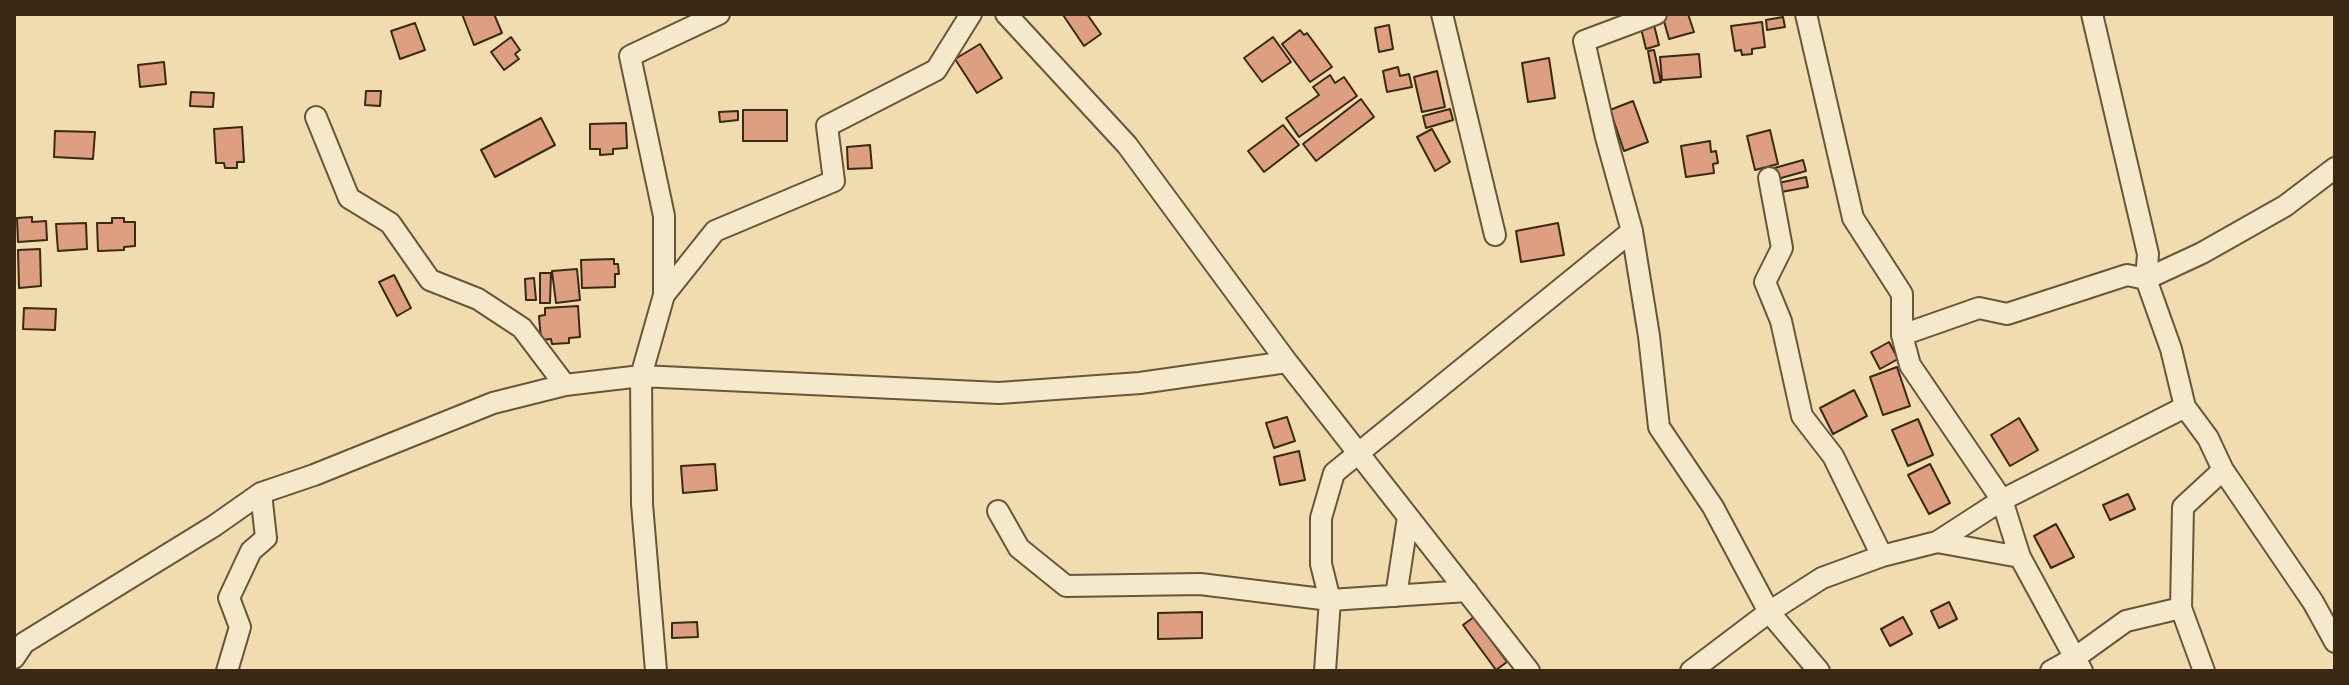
<!DOCTYPE html>
<style>
body{margin:0}
#map{position:relative;width:2349px;height:685px;overflow:hidden;background:#f0dcaf;font-family:Vollkorn,serif}
canvas{display:block}
.frame{position:absolute;inset:0;border:16px solid #392915;pointer-events:none}
</style>
<div id="map">
<canvas width="2349" height="685"></canvas>
<div class="frame"></div>
</div>
<script>
const ctx = document.querySelector('canvas').getContext('2d');
ctx.lineJoin = 'round';
function fillPath(path, color) { ctx.fillStyle = color; ctx.fill(path, 'evenodd'); }
function strokePath(path, color, width, dash) { ctx.strokeStyle = color; ctx.lineWidth = width; ctx.lineCap = dash ? 'butt' : 'round'; ctx.setLineDash(dash || []); ctx.stroke(path); }
const building = new Path2D(`
 M462,14H494L502,33L474,45Z
 M1064,14H1087L1101,34L1084,46L1063,15Z
 M1662,14H1688L1694,32L1669,39Z
 M1783,17L1785,27L1767,30L1766,20Z
 M1653,21L1659,45L1646,49L1640,24Z
 M1762,22L1765,47L1752,49V54L1742,55L1741,50L1735,51L1731,26Z
 M415,23L425,50L400,59L391,31Z
 M1389,25L1393,49L1379,52L1375,28Z
 M1300,30L1304,35L1307,33L1332,67L1310,82L1282,44Z
 M511,37L520,50L515,54L519,59L504,70L491,52Z
 M1273,37L1291,62L1262,82L1244,58Z
 M980,44L1002,78L977,93L955,59Z
 M1654,50L1661,82L1654,83L1648,51Z
 M1699,54L1701,77L1662,80L1660,57Z
 M1549,58L1555,98L1528,102L1522,63Z
 M164,62L166,84L140,87L138,65Z
 M1398,67L1400,76L1409,74L1412,87L1387,92L1383,71Z
 M1437,71L1445,107L1422,112L1414,77Z
 M1330,75L1335,83L1344,77L1357,96L1299,137L1286,118L1319,95L1313,87Z
 M366,91H381L380,106L365,105Z
 M191,92L214,93L213,107L190,106Z
 M1361,99L1374,117L1316,161L1303,144Z
 M1633,101L1648,142L1624,151L1610,110Z
 M1450,109L1453,120L1426,128L1423,116Z
 M743,110H787V141H743Z
 M738,111V120L720,122L719,112Z
 M541,118L555,145L495,177L481,150Z
 M626,123L627,148L613,149V154L600,155V149H590V124Z
 M1283,125L1299,145L1264,172L1248,151Z
 M242,127L244,162H237V168H225L224,163H216L214,129Z
 M1432,129L1450,162L1435,171L1417,137Z
 M1770,130L1778,164L1755,170L1747,136Z
 M55,131L95,132L93,159L54,157Z
 M1710,141L1711,152L1716,151L1718,163L1713,164L1714,173L1686,177L1681,146Z
 M870,145L872,168L848,169L847,147Z
 M1803,160L1806,171L1774,180L1771,169Z
 M1806,177L1808,187L1776,193L1774,184Z
 M32,217V222L46,221L47,240L18,242L17,218Z
 M112,218H124V222H135V246L124,247V250L98,251L97,223H112Z
 M86,223L87,249L58,251L56,224Z
 M1558,223L1564,255L1521,262L1516,231Z
 M40,249L41,286L19,288L18,250Z
 M614,259V264H618L619,274H615V287L582,288L581,260Z
 M577,269L580,300L556,303L552,271Z
 M540,273H551L550,303H540Z
 M394,275L411,308L397,316L379,282Z
 M534,278L536,300H526L525,279Z
 M578,306L580,337L569,338V343L552,344L551,339L541,340L539,316L545,315V308Z
 M24,308L56,309L55,330L23,329Z
 M1889,342L1898,359L1880,369L1871,352Z
 M1897,367L1910,406L1883,415L1870,377Z
 M1854,390L1867,416L1833,434L1820,408Z
 M1287,417L1295,441L1274,448L1266,423Z
 M2019,418L2038,450L2010,466L1991,435Z
 M1918,419L1933,455L1908,466L1892,430Z
 M1299,451L1305,480L1280,485L1274,457Z
 M715,464L717,490L683,493L681,466Z
 M1930,464L1950,503L1929,514L1908,475Z
 M2128,494L2135,509L2110,520L2103,505Z
 M2056,524L2074,557L2051,568L2034,536Z
 M1949,602L1957,619L1939,628L1931,611Z
 M1202,612V638L1158,639V613Z
 M1474,617L1507,662L1496,670L1463,625Z
 M1903,617L1912,634L1890,646L1881,629Z
 M697,622L698,637L672,638V623Z`);
const minor = new Path2D(`
 M1006,14L1127,145L1287,362L1529,671
 M1442,14L1495,235
 M1656,14L1584,41L1606,137L1632,231L1649,336L1659,427L1713,507L1769,612L1819,671
 M1806,14L1853,218L1902,294V335L1910,365L2002,500L2020,557L2082,671
 M2092,14L2148,254L2146,279L2171,349L2185,407L2208,438L2223,470L2313,602L2335,642
 M316,117L349,198L390,223L430,280L478,299L522,328L565,385
 M1769,178L1782,248L1765,282L1781,321L1802,416L1833,456L1882,556
 M664,295V216L630,56L719,14
 M1902,335L1979,308L2007,314L2127,275L2146,279L2202,253L2285,206L2335,168
 M998,511L1019,548L1066,586L1200,584L1330,600L1467,591
 M1937,542L2020,557
 M1396,596L1408,517
 M14,658L24,643L214,526L261,493L314,475L493,403L565,385L641,376L664,295L715,231L834,181L827,126L936,70L971,14
 M227,671L240,627L229,598L251,551L266,538L261,493
 M656,671L642,504L641,376L999,393L1140,383L1287,362
 M1325,671L1330,600L1321,564V518L1334,473L1632,231
 M1691,671L1769,612L1822,578L1882,556L1937,542L2002,500L2185,407
 M2051,671L2076,657L2126,621L2181,608
 M2204,671L2181,608L2183,507L2223,470`);
fillPath(building, '#de9e82');
strokePath(building, '#392915', 2);
strokePath(minor, '#67563c', 24);
strokePath(minor, '#f5e8cb', 20);
</script>
